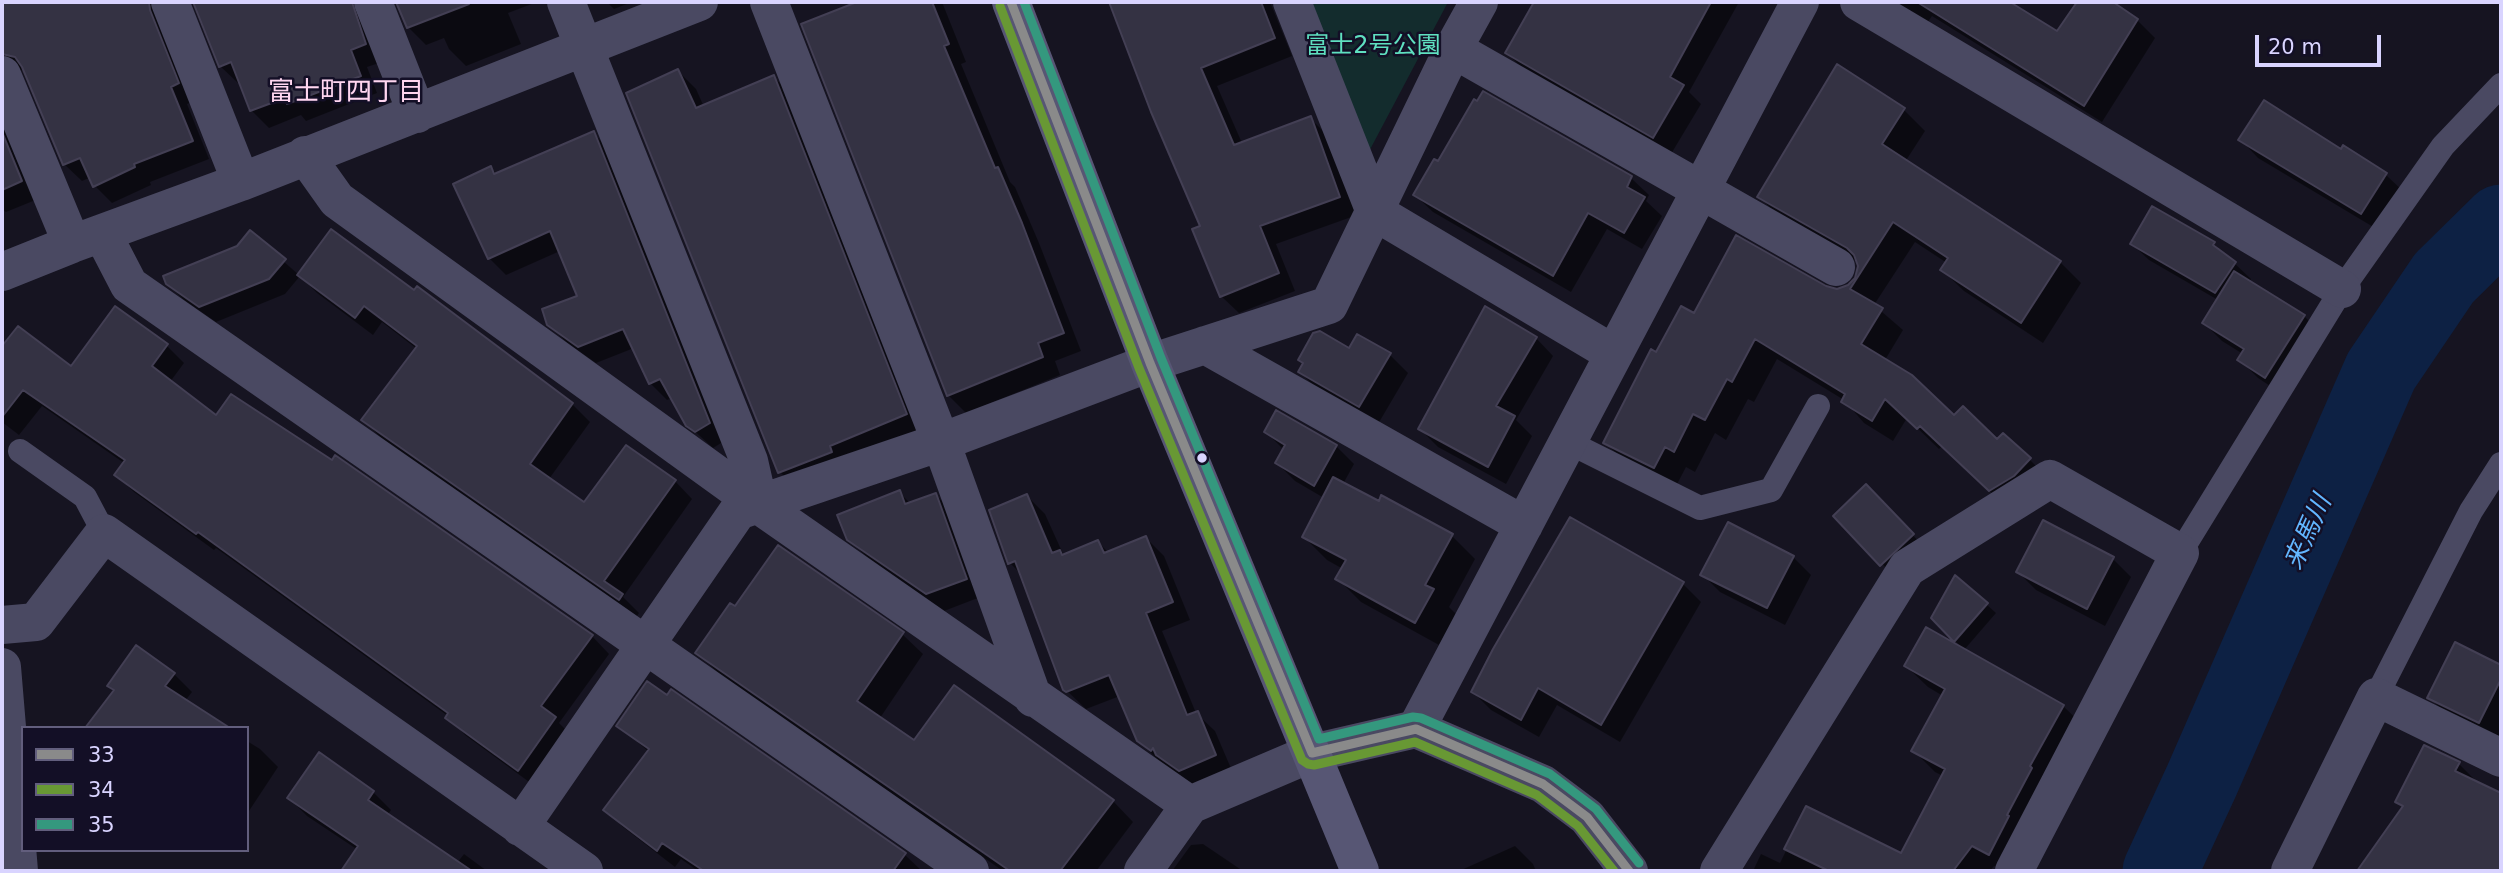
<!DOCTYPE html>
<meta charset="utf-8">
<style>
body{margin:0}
#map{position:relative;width:2503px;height:873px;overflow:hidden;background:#161421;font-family:"DejaVu Sans",sans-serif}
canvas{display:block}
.frame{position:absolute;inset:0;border:4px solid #d9d4ff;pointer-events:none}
.legend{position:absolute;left:21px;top:726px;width:228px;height:126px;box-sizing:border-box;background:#130f26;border:2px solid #625e7d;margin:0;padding:9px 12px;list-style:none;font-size:21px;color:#d9d4ff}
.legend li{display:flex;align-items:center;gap:14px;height:35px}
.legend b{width:35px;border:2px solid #625e7d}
.scale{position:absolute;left:2255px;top:35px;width:126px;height:32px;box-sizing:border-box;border:4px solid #d9d4ff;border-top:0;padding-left:9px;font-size:21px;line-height:24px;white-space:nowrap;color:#d9d4ff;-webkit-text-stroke:5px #130f26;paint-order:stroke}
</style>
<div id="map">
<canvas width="2503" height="873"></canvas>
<div class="frame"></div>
<ul class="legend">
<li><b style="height:9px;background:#8a8a8a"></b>33</li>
<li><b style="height:9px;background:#689834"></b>34</li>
<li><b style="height:9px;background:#34987e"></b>35</li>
</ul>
<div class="scale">20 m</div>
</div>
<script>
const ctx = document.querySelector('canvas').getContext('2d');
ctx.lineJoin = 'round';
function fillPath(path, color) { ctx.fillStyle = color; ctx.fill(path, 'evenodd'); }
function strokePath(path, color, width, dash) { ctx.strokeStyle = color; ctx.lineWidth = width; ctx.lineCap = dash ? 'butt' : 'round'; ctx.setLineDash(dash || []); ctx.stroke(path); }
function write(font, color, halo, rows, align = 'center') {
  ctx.font = font + ' "DejaVu Sans","Noto Sans JP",sans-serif'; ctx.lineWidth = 5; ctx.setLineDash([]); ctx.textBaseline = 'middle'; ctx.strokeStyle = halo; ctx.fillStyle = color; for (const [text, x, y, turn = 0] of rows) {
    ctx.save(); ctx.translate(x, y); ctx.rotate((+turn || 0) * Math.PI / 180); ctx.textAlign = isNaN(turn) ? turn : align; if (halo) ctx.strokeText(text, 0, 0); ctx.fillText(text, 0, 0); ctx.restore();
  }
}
const green = new Path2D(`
 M1306,2H1448L1365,159Z`);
const shadow = new Path2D(`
 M2,2H175L195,101L187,104L209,159L150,182L151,185L112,203L95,186L91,177L82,181L64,164L24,70L11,72L2,79Z
 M195,2H378L382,62L367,67L377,93L306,121L301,115L269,128L251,110L240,82L238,83L220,66Z
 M398,2H537L508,13L521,44L466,66L449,49L444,38L426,45L408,27Z
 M607,2H632L614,9Z
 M860,2H942L966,62L961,64L1010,182L1015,187L1039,243L1081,351L1055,361L1060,375L966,413L948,395L803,25Z
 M1118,2H1270L1292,56L1217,86L1242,143L1310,118L1328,136L1357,215L1276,244L1295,291L1239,313L1221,296L1202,227L1112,4Z
 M1544,2H1739L1689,92L1701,104L1671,154L1525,71L1507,53Z
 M1892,2H2007L2058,34L2079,2H2109L2137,20L2155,38L2102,122L1932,16L1927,23Z
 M678,71L696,89L704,107L774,77L791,95L923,432L797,489L780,472Z
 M1484,94L1631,178L1649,195L1646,201L1662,216L1642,249L1607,229L1571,292L1433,212L1415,195Z
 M2,110L38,199L6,212L2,209Z
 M1904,110L1925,131L1905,162L2060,262L2081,283L2043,343L1964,291L1942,270L1947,263L1915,242L1874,305L1903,330L1885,360L1954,418L2029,459L2050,480L2011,511L1942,446L1939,449L1907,418L1893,441L1864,423L1844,400L1777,359L1754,402L1748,399L1726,440L1715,433L1695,472L1686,467L1675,488L1626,463L1605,442L1657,354L1694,315L1825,288L1837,291L1849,287L1856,279L1858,262L1780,218L1759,196Z
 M593,133L610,150L726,440L713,448L688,425L672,398L667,400L650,383L634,348L596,363L566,342L549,324L580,297L560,251L506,275L489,258L455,185L491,168L497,174Z
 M2241,140L2341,152L2344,148L2386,175L2404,192L2380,231L2258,158Z
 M250,232L299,275L414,292L417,288L572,404L590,422L549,479L585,505L675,481L692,499L623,597L639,613L637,616L381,438L364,420L417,349L382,322L373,335L317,293L300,276L285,294L216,322L184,300L167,283L238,247Z
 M2132,244H2214L2251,279L2249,282L2304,316L2322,334L2284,395L2258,378L2240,360L2243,354L2222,341L2204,323L2218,300L2149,260Z
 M18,328L71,369L166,345L184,363L170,382L217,418L592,636L609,654L559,723L572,736L536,787L465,735L448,716L216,548L214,550L134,492L116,475L124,463L42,406L19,435L2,422V349Z
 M1536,338L1553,356L1516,420L1532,436L1506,484L1438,447L1420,429Z
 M1350,350L1390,355L1408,373L1378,424L1318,390L1300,372Z
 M1277,413L1336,446L1354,464L1343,484L1452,536L1475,559L1449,607L1456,614L1439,645L1361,602L1338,579L1343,569L1327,560L1304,537L1324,498L1295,481L1277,463L1284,450L1266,432Z
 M1866,487L1930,553L1900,582L1835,516Z
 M899,492L911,504L936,495L953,512L983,596L944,611L867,557L848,539Z
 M1027,496L1045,514L1064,556L1098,542L1109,553L1146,538L1164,556L1190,620L1162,631L1196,713L1215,731L1233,773L1198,788L1157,759L1138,740L1120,696L1086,709L1065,689L1023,576L1010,563Z
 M1570,519L1683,584L1701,602L1620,742L1557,705L1539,737L1491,710L1473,692Z
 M1793,557L1811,575L1785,625L1720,592L1702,574Z
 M2113,559L2131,577L2105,626L2036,590L2018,572Z
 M1956,577L1996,613L1964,650L1933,618Z
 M735,608L902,634L923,654L880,718L915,743L1113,801L1133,822L1097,870L1099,871H1003L718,673L698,653Z
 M2455,645L2501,667V732L2498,740L2447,715L2429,697Z
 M1906,666L2063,706L2085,727L2004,871L1994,866L1990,871H1753L1761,854L1780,863L1807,808L1902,855L1943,776L1935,772L1914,751L1943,696L1928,687Z
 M174,674L192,692L185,701L115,691L109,685Z
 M671,691L905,855L922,871H698L681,859L675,867L623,827L605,810L649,752L619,726L667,697Z
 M247,741L260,749L278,767L247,814Z
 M2459,764L2476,781L2501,796V871H2359L2404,808L2397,802Z
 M373,792L391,810L387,816L457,863L464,854L487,871H355L348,864L358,850L307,816L289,798Z
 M1203,844L1243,871H1172L1191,845Z
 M1515,846L1533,864L1536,871H1459Z`);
const river = new Path2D(`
 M2160,871L2202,780L2381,371L2444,278L2501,222`);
const building = new Path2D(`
 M2,2H149L150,10L179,83L171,87L193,141L134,164L135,167L93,187L80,158L63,165L22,67L15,57L2,54Z
 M193,2H352L366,44L351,50L361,76L287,104L285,98L250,111L231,62L219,67Z
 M396,2H469V4L407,28Z
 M857,2H932L949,44L944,46L995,168L998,167L1022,223L1064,333L1038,343L1043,357L947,396L801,24Z
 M1109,2H1261L1275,38L1201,68L1234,145L1311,116L1340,197L1260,226L1279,273L1220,297L1192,229L1200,226L1151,112Z
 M1534,2H1711L1670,77L1684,85L1653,138L1505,53Z
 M1917,2H2010L2057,31L2077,2H2113L2138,19L2084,106Z
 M1837,64L1905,108L1882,144L2061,261L2021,323L1940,270L1948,258L1893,222L1850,289L1883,308L1861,344L1912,375L1954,415L1963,406L1997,439L2003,433L2031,458L2014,476L1989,491L1920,426L1917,429L1885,399L1872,421L1841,402L1845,394L1755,339L1732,382L1727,379L1705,420L1693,414L1674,452L1665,447L1654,468L1603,443L1651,349L1656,352L1681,306L1694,313L1736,235L1826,286L1837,289L1848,285L1855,278L1858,266L1854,255L1847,248L1757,197Z
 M678,69L696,108L774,75L907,414L830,446L832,452L778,473L626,93Z
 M1483,91L1632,176L1627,187L1645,197L1624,233L1588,213L1553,276L1413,195L1434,159L1438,161L1474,99L1477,101Z
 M2264,100L2341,149L2343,145L2387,173L2361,214L2238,140Z
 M594,131L710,423L695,432L686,426L660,379L649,384L623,329L578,347L547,325L542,309L577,296L550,231L488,259L453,184L491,166L494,174Z
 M2,132L22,181L2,190Z
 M2152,206L2215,242L2213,245L2236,262L2215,293L2130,244Z
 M331,229L414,290L417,286L573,403L530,464L584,502L626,445L676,480L604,581L623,594L619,600L361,420L417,346L364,306L355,318L297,275Z
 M250,230L286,259L269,279L199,307L166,284L163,276L237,246Z
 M2234,271L2305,315L2265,378L2237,360L2244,349L2202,323Z
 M115,306L168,344L152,366L216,415L231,394L332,460L335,455L593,635L541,706L556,717L518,771L445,718L448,713L198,532L196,534L114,475L125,460L23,390L2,417V346L18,326L71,366Z
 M1485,306L1537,337L1496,406L1515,416L1488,467L1418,429Z
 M1320,331L1349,348L1357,334L1391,353L1359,407L1298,372L1303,363L1298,360L1313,333Z
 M1276,410L1337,445L1314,486L1275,463L1285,445L1264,432Z
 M1333,477L1379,501L1381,495L1453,534L1425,585L1434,589L1415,623L1335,579L1346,560L1302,537Z
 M1866,484L1914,534L1880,566L1833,516Z
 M900,490L905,504L936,493L967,579L926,594L847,540L837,515Z
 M1027,494L1052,553L1060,550L1062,555L1098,540L1104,553L1146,536L1173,602L1146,613L1187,715L1198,711L1216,755L1179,771L1156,755L1153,748L1151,751L1137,741L1109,675L1066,692L1063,690L1015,561L1008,564L989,510Z
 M1570,517L1684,582L1601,725L1538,688L1521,720L1471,692L1493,649Z
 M2043,520L2114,557L2087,609L2016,572Z
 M1728,522L1794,556L1767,608L1700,575Z
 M778,545L904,632L857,701L914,740L954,685L1114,800L1060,871H1010L695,653L730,603L735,606Z
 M1955,575L1988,603L1954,642L1931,618Z
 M1926,627L2064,705L2030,766L2032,768L2007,815L2009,816L1989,855L1972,846L1953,871H1829L1784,849L1806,806L1901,853L1945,769L1911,751L1945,689L1904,666Z
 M2455,642L2501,665V679L2479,723L2427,698Z
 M136,645L175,673L165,686L230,728H85L114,690L107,686Z
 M647,681L667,695L671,689L906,853L893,871H704L662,843L657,851L603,810L649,749L616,726Z
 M2424,745L2460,762L2455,771L2501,793V871H2357L2403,806L2395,802Z
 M319,752L374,791L368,800L472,871H341L358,846L287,798Z`);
const service = new Path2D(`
 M1568,442L1700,508L1771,490L1818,406
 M20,451L85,497L104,533
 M2180,553L2342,289L2443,146L2501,85
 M2376,697L2471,511L2501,464`);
const minor = new Path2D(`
 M170,2L241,182
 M373,2L417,114
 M566,2L749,461L759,505
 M769,2L941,442L1033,698
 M1292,2L1375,212L1614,354
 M1859,2L2342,289
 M1453,49L1836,267
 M2,75L72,244
 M305,155L337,200L759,505L1190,805
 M102,233L129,285L970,871
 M2,272L72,244L241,182L699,2
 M1205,345L1524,525
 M2,625L36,622L104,533L584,871
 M1416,729L1800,2
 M520,827L738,511L941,442L1150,363L1329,305L1453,49L1479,2
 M1143,871L1190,805L1312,753
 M1719,871L1907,568L2050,479L2180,553L2014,871
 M2290,871L2376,697L2501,758`);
const tertiary = new Path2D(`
 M2,667L19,871
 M1312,753L1416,729L1543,784L1587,817L1629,871`);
const secondary = new Path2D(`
 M1011,2L1150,363L1360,871`);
const bus1 = new Path2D(`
 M1011,2L1150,363L1312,753L1416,729L1543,784L1587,817L1629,871`);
const bus2 = new Path2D(`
 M1000,6L1139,368L1302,760L1308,764L1314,765L1415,742L1537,795L1578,826L1614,871`);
const bus3 = new Path2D(`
 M1024,2L1161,358L1319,739L1413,717L1421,718L1550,774L1596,809L1639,863`);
const markers = [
 [1202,458,6,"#d9d4ff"]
];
const parkNames = [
 ["富士2号公園",1373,47]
];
const neighbourhoodNames = [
 ["富士町四丁目",346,93]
];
const waterNames = [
 ["来馬川",2309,533,-66]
];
fillPath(green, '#132c2d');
fillPath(shadow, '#0007');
strokePath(river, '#0d2144', 75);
fillPath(building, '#343243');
strokePath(building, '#433f54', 2);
strokePath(service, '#4a4962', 24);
strokePath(minor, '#4a4962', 38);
strokePath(tertiary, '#4a4962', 38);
strokePath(secondary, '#575674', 38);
strokePath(bus1, '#8a8a8a', 9);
strokePath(bus2, '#689834', 9);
strokePath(bus3, '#34987e', 9);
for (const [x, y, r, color] of markers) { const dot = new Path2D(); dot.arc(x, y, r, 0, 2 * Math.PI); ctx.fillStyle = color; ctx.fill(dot); strokePath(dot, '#130f26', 2.5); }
write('24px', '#5fe0c0', '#130f26', parkNames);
write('26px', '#ffd6f0', '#130f26', neighbourhoodNames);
write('italic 26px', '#62b6ff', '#130f26', waterNames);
</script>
